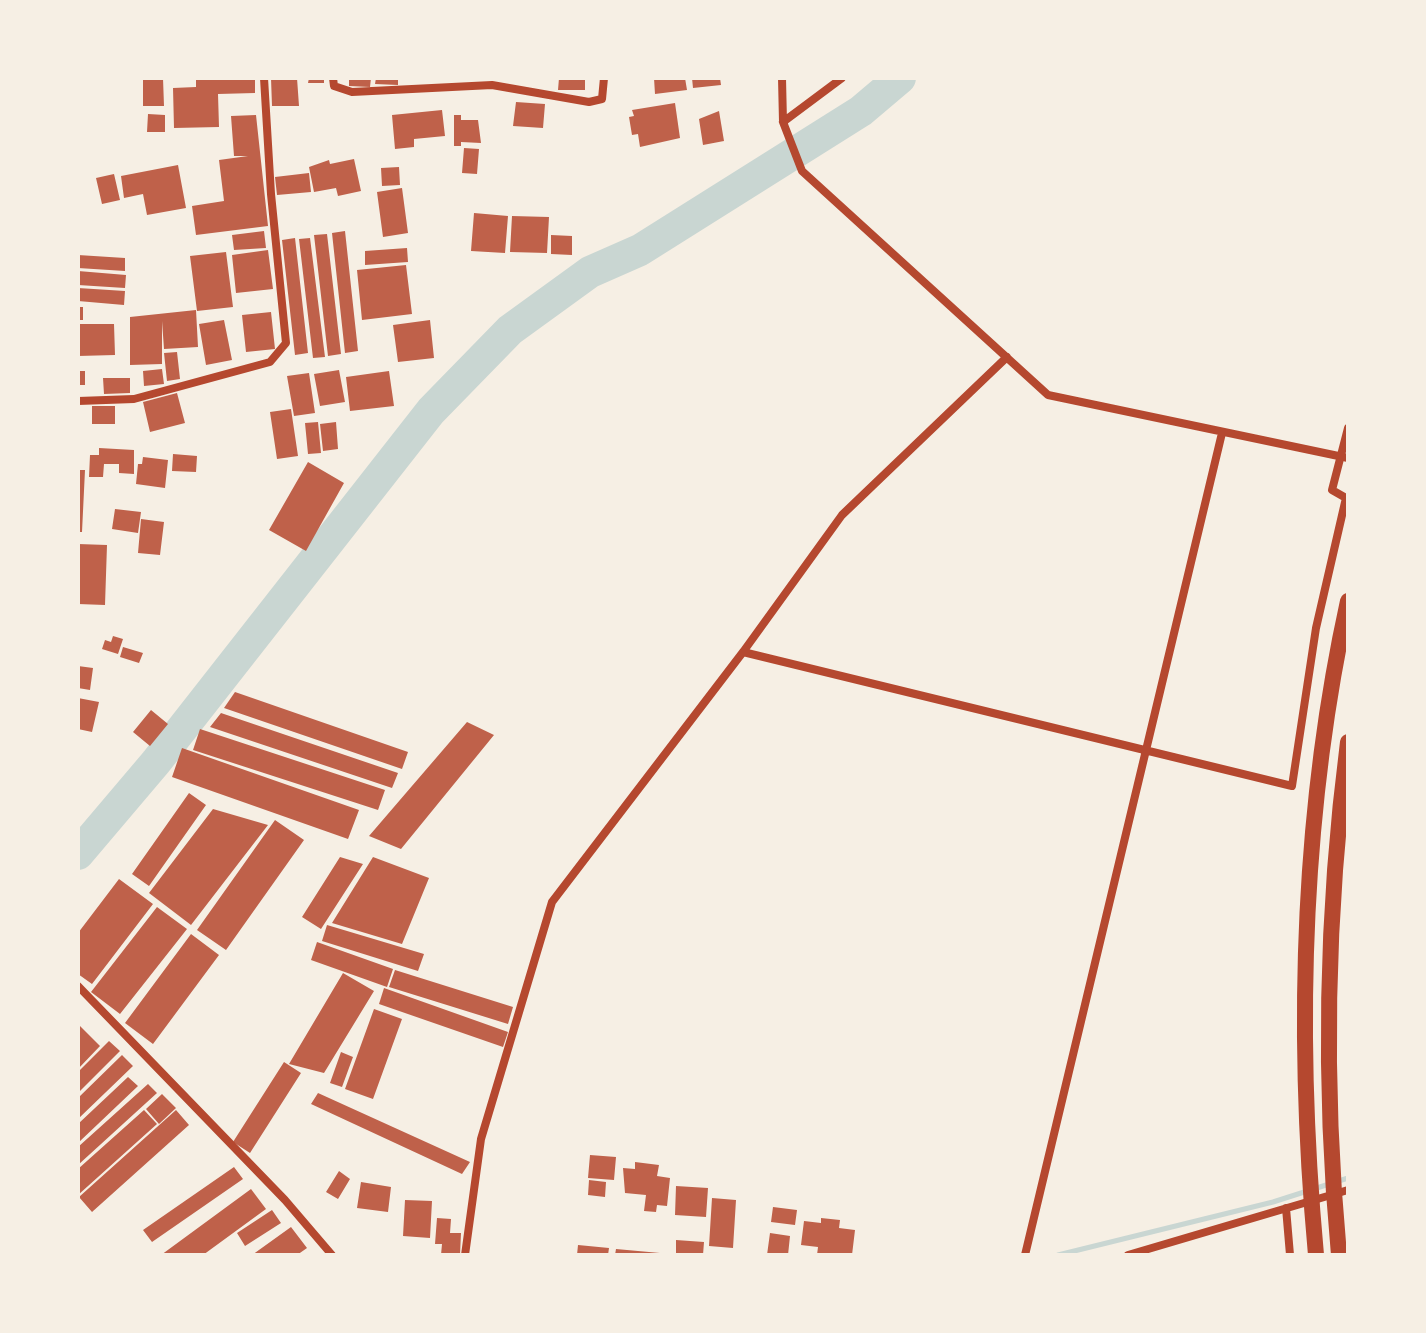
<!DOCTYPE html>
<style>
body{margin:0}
#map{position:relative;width:1426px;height:1333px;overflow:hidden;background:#f6efe4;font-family:Roboto,sans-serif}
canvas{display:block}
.frame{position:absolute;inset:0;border:80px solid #f6efe4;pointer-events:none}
</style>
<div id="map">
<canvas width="1426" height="1333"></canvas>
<div class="frame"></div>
</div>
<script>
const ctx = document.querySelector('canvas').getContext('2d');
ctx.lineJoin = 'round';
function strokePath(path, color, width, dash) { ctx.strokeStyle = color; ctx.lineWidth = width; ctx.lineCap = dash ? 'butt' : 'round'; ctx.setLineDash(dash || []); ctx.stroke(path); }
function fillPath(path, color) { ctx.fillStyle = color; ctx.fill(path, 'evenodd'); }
const stream = new Path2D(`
 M1058,1255L1273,1202L1348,1178`);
const river = new Path2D(`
 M78,854L156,762L431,411L510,330L590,272L640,250L861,111L900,78`);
const building = new Path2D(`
 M143,78H163L164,106H143Z
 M196,78H255V93L218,94L219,127L174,128L173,88L196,87Z
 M271,78H297L299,106H272Z
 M309,78H324V83H308Z
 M349,78H371L370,87L349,86Z
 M376,78H398V85L375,84Z
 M559,78H585V90H558Z
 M654,78H685L687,90L655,94Z
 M692,78H720L721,85L693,88Z
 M516,102L545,104L543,128L513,126Z
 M675,103L680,138L640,147L638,134L632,135L629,117L634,116L632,110Z
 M442,110L445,136L414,139V147L395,149L392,115Z
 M719,111L724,141L703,145L699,119Z
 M148,114L165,115V132H147Z
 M256,115L268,226L196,235L192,206L224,201L219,160L248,156H234L231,116Z
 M454,115H461V120H478L481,143L461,142V146H454Z
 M464,148L479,149L477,174L462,173Z
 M354,159L361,191L338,196L336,188L314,192L309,167L329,160L330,164Z
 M178,165L186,208L147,215L143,194L124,198L121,176Z
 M399,167L400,185L382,186L381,168Z
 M309,173L311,192L277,195L275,177Z
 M114,174L120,200L102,204L96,178Z
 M402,188L408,233L383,237L377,192Z
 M474,213L508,216L505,253L471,251Z
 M512,216L549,217L547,253L510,252Z
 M264,231L266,248L234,250L232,235Z
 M345,231L358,351L345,353L332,233Z
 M327,234L341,354L328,356L314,235Z
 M551,235L572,236V255L551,254Z
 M295,238L308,353L295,355L282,240Z
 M310,238L325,357L313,358L299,239Z
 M407,248L408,262L365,265V251Z
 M268,250L273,289L236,293L232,255Z
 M226,252L233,307L197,311L190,256Z
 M78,255L125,258V271L78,268Z
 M406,265L412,314L362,320L357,270Z
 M78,271L126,275L125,288L78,285Z
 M78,288L125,291L124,305L78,301Z
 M78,307H83V320H78Z
 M196,310L198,347L164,349L162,321V364L130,365V317Z
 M271,312L275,349L246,352L242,315Z
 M224,320L232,360L206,365L199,324Z
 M430,320L434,358L398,362L393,325Z
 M78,324H114L115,355L78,356Z
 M177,352L180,379L167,381L164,353Z
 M162,369L164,384L144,386L143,371Z
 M339,370L345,402L320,406L314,374Z
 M78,371H85V385H78Z
 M389,371L394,406L350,411L346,377Z
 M309,373L315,413L294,416L287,376Z
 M103,378H130V393L104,394Z
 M177,393L185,423L150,432L143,402Z
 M92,406H115V424H92Z
 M291,409L298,456L277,459L270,412Z
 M318,422L321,453L308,454L305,423Z
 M336,422L338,449L323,451L320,424Z
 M99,448L134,450V474L119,473V464H104L103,477H89L90,455H99Z
 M173,454L197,456L196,472L172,471Z
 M143,457L168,460L165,488L136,484L138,464H142Z
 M308,462L344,483L306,551L269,530Z
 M78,470H85L82,532H78Z
 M115,509L141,512L138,533L112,529Z
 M141,519L164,522L160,555L138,553Z
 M78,544L107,545L105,605L78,604Z
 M113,636L123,639L118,654L102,649L105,640L111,642Z
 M123,647L143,653L139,663L120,657Z
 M78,666L93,668L90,690L78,688Z
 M235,692L408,752L402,769L224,708Z
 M78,698L99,702L92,732L78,729Z
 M151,710L168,724L150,746L133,732Z
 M221,713L398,773L392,788L210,727Z
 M467,722L494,735L401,849L369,836Z
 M200,729L385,790L378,810L193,750Z
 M182,748L359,810L348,839L172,777Z
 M189,793L206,805L149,886L132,874Z
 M213,809L268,825L191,925L149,893Z
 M275,820L304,840L226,950L197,930Z
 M340,857L363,864L321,929L302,917Z
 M373,857L429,878L402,944L332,923Z
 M119,879L153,904L92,984L78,974V933Z
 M157,907L187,929L120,1014L91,992Z
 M327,925L424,954L418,971L322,941Z
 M191,934L219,955L153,1044L125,1023Z
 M317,942L393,969L387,987L311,960Z
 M395,970L513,1007L508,1024L389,987Z
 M343,973L374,991L324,1073L289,1064Z
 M384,988L508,1032L503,1047L379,1004Z
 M374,1009L402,1019L373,1099L345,1089Z
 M78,1024L100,1046L78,1069Z
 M109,1041L120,1051L78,1093V1072Z
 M341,1052L353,1057L342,1087L330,1083Z
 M122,1055L133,1066L78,1119V1098Z
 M284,1062L301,1073L250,1153L233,1142Z
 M128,1077L138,1086L78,1143V1124Z
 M148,1084L157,1093L78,1165V1147Z
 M318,1093L470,1162L462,1174L311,1104Z
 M162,1094L176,1108L159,1124L146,1109Z
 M144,1110L157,1124L78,1195V1169Z
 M176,1110L189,1125L92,1212L79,1197Z
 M590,1155L616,1157L614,1180L588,1178Z
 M635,1162L659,1165L657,1176L670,1178L667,1206L657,1205L656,1212L644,1211L646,1195L625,1193L623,1168L635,1169Z
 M234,1167L243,1179L152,1242L143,1230Z
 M339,1171L350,1179L338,1199L326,1192Z
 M589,1180L606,1182L605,1197L588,1195Z
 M361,1182L391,1187L388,1212L357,1208Z
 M676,1186L708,1188L706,1217L675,1215Z
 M251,1189L266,1209L203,1255H161Z
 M712,1198L736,1200L733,1248L709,1246Z
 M405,1200L432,1201L430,1238L403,1236Z
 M773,1207L797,1210L795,1225L771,1222Z
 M272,1210L281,1223L245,1246L237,1233Z
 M437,1218L451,1219L450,1233H461L460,1255H441L442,1244H435Z
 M821,1218L840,1220L839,1228L855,1230L852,1255H817L818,1247L801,1245L804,1221L821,1223Z
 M291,1227L307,1248L297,1255H252Z
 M770,1233L790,1236L788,1255H767Z
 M676,1240L704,1242L703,1255H676Z
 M578,1245L609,1248L608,1255H577Z
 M616,1249L660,1253V1255H615Z`);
const minor = new Path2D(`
 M333,78L334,86L352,92L492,85L589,102L602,99L604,78
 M782,78L783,122L802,171L1048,395L1348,458
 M783,122L842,78
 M78,401L134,399L270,362L286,343L271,194L264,78
 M743,652L1292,786L1316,628L1346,498L1332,490L1348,428
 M78,986L285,1200L332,1255
 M1286,1208L1290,1255
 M465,1255L481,1139L552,902L743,652L842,515L1007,357
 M1025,1255L1222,433
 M1128,1255L1348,1190`);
const primary = new Path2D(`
 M1316,1255C1296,1037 1301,815 1348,601
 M1339,1255C1323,1084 1326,912 1348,742`);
strokePath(stream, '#c9d6d2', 5);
strokePath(river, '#c9d6d2', 32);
fillPath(building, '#bf614a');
strokePath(minor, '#b5482f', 8);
strokePath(primary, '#b5482f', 16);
</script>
